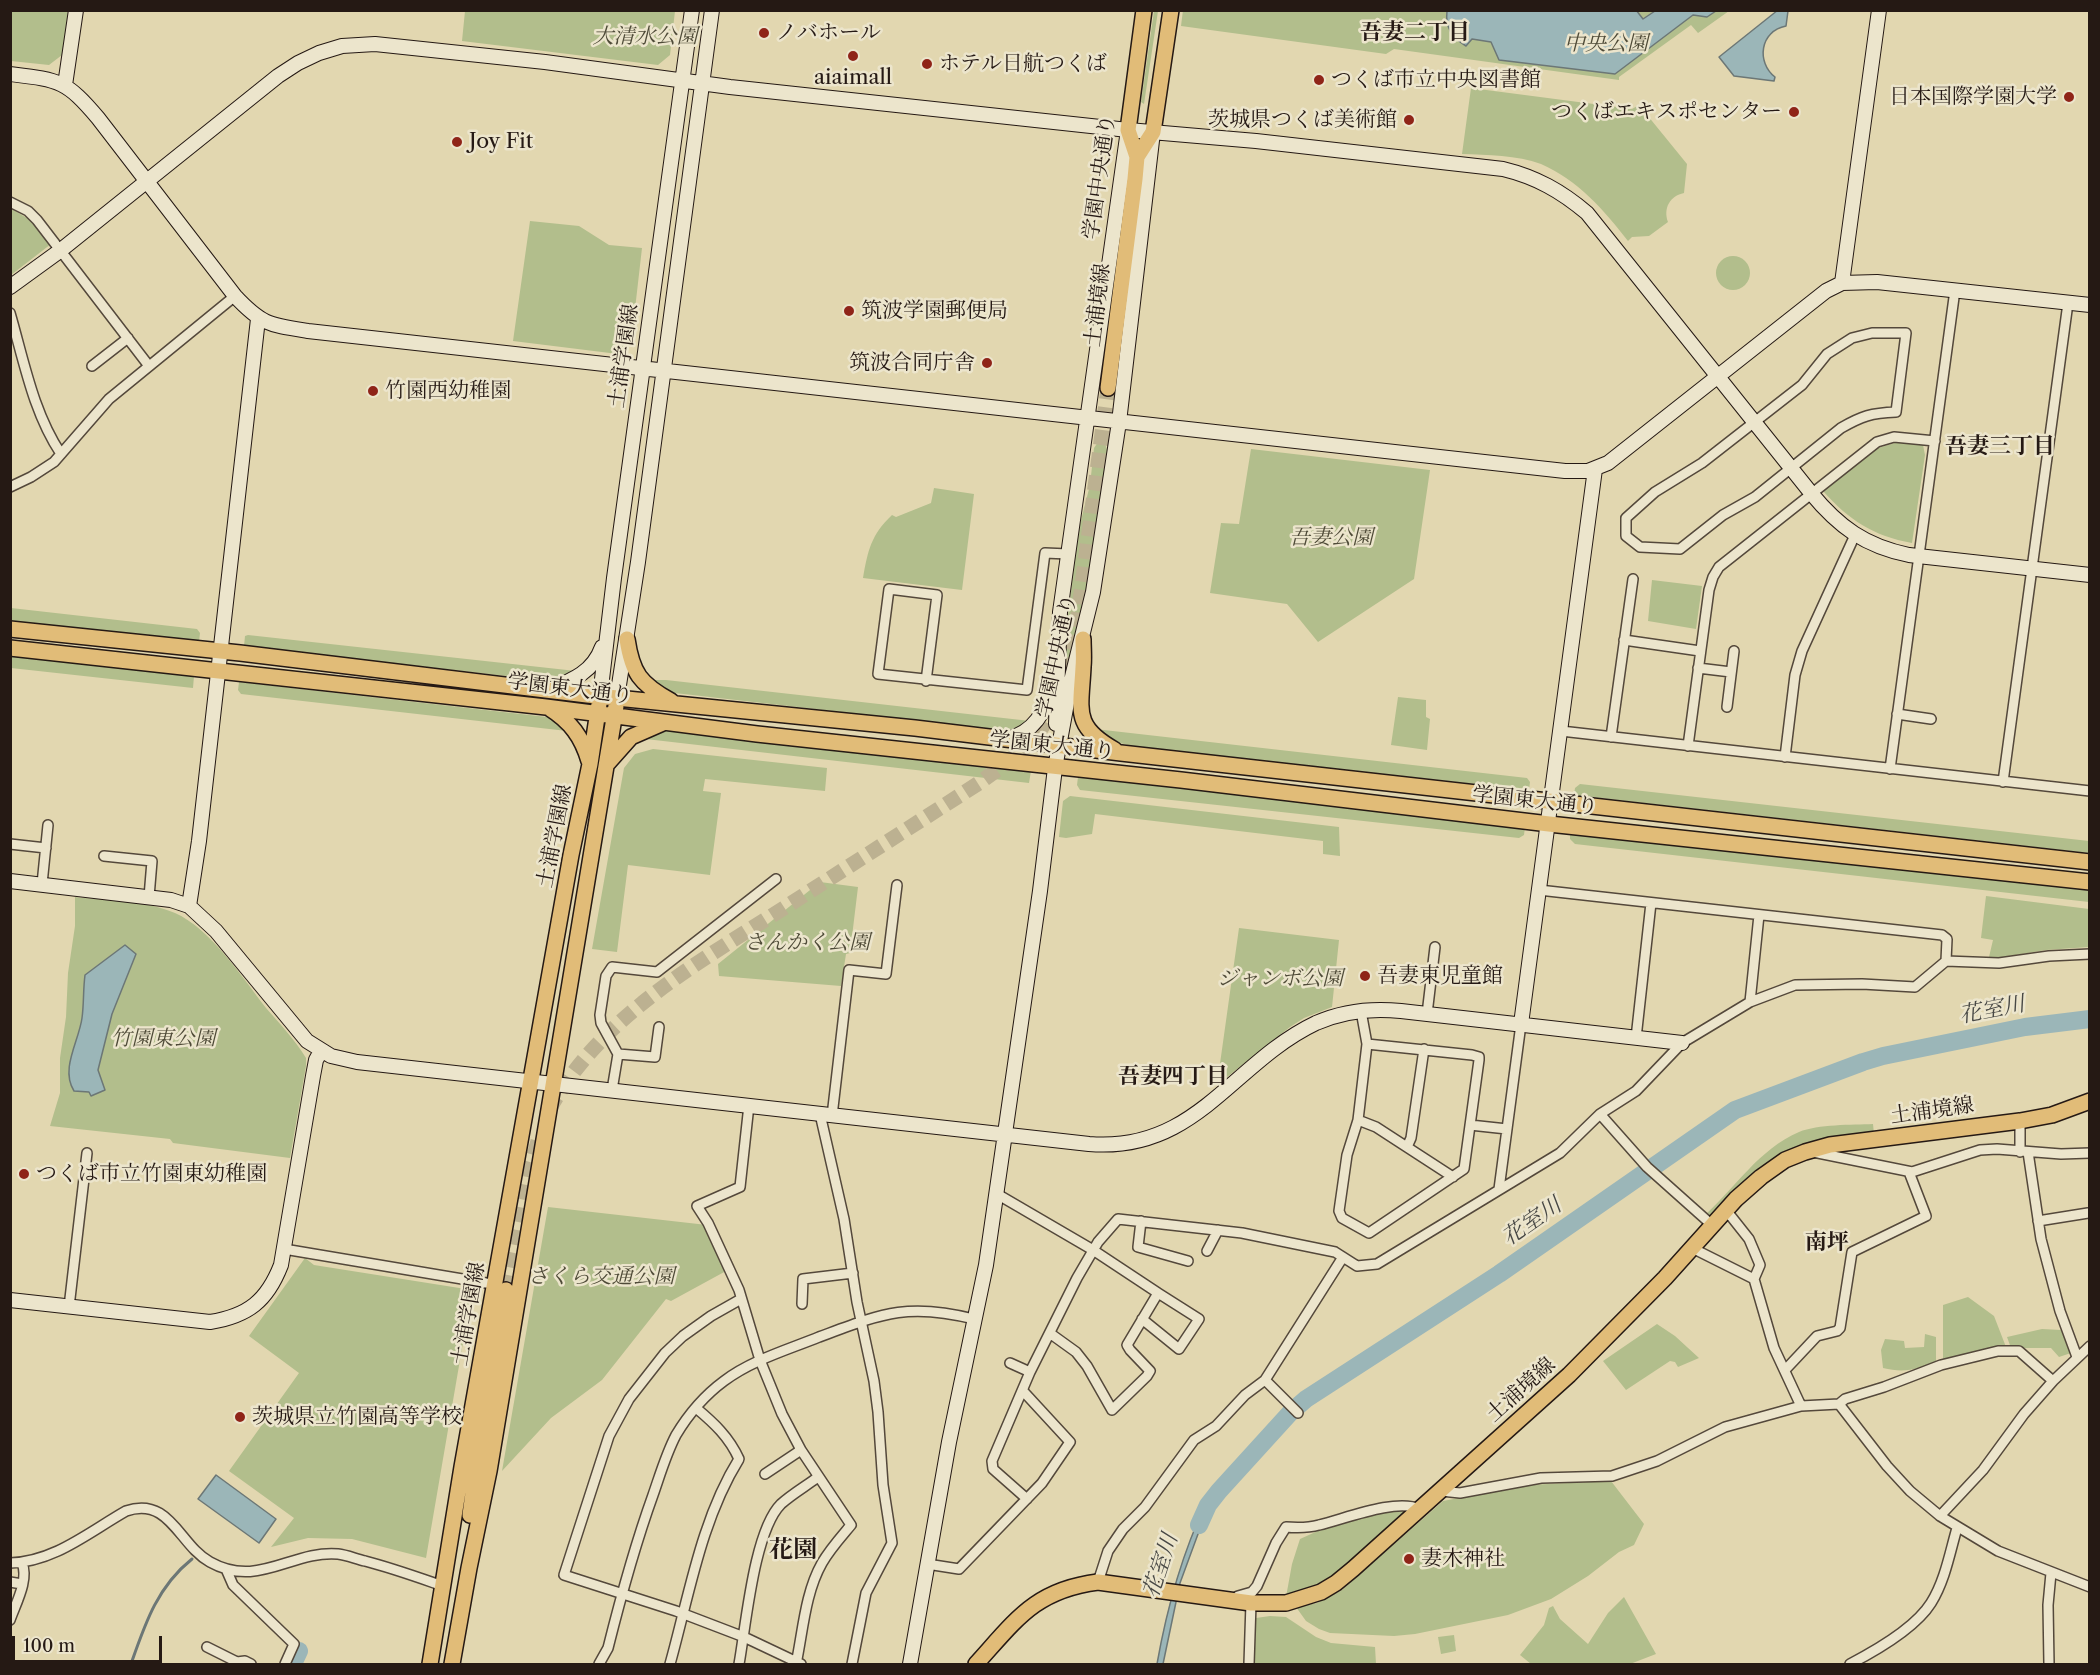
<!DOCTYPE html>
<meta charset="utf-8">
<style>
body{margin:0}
#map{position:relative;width:2100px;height:1675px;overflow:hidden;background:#e2d7b0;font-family:"Libre Caslon Text",serif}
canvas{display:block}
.frame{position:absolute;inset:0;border:12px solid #251914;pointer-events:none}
.scale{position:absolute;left:12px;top:1636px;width:150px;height:27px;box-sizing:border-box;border:3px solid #251914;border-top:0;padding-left:8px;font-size:18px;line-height:21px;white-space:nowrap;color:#251914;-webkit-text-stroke:4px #ece5cc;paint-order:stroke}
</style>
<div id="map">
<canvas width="2100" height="1675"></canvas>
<div class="frame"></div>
<div class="scale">100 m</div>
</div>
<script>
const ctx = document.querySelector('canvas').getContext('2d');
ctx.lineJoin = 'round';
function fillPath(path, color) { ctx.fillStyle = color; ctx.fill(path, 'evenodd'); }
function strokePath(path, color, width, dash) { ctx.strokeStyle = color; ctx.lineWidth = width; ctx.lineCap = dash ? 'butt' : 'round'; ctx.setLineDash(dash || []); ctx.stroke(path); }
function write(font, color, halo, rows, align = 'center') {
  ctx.font = font + ' "Libre Caslon Text","Noto Serif JP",serif'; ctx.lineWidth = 5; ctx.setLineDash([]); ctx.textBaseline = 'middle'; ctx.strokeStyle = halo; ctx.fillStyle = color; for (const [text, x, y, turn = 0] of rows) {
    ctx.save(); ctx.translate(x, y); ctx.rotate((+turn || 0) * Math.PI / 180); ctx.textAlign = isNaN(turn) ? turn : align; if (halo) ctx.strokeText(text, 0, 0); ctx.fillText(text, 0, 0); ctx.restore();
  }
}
const green = new Path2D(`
 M11,10L68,11L62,55L49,65L11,61Z
 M1183,10L1729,11L1698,33L1691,25L1619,77V80L1394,49L1386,54L1181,26Z
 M465,11V10L675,11L670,55L658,65L462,41Z
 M1154,11H1158L1144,104L1141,102Z
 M1471,88L1632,109L1639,105L1687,164L1684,193C1670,196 1663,208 1668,222L1649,236L1632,237L1628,241C1604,210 1578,180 1541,164C1517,155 1487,155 1462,154Z
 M10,208L32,221L51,244L11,275Z
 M530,221L579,226L609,245L642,248L631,344L618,354L513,341Z
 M1716 273a17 17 0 1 1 34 0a17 17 0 1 1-34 0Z
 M1098,442L1105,443L1107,450L1087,596L1064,694L1067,624L1078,532L1090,485L1094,448Z
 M1898,442L1923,445L1925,455L1912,543C1873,536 1849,520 1823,491L1875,449Z
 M1251,449L1430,470L1414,579L1318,642L1287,604L1210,593L1221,523L1239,524Z
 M934,488L974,494L962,590L863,578C868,550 871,535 892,515L896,517L931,503Z
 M1652,580L1702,586L1696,629L1648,621Z
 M11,608L197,629L200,633L199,642L11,621Z
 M248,635L576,671L562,679L541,680L244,646L245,636Z
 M11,655L194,676L193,688L11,668Z
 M646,680H666L1030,721L1012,731L999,730L666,692Z
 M239,682L547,717L553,718L567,731L241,694L238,690Z
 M1398,697L1426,700V717L1430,719L1427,750L1391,745Z
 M1095,729L1527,778L1530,782L1529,790L1132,746L1108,740Z
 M672,730L1031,771L1029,783L637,738L649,732Z
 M653,749L827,768L825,791L705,779L703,791L721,793L710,875L628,865L617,952L592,949L624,768L635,754Z
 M1078,777L1525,827L1524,835L1519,838L1080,790L1077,785Z
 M1580,784L2089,841V853L1574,795L1575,788Z
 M1070,796L1339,827L1340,856L1323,854V841L1095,814L1092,834L1066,838L1059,837L1063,801Z
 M1570,832L2089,890V902L1575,844L1570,839Z
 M820,882L858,887L850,953L846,954L841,986L719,976L718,964Z
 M1986,896L2089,909V947L2046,950L2003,957H1989L1993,940L1981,938Z
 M75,897C108,901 144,900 175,913C211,929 242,977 266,1008C280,1024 295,1040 306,1058V1066L290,1158L173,1143L170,1139L50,1126L60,1093V1058L66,1017L68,973L75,926Z
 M1239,928L1339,940L1332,1007L1304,1018L1290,1027L1217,1085Z
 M1873,1124L1874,1134L1789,1151L1768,1163L1710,1218L1705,1215C1737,1186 1758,1150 1799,1132C1818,1124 1852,1125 1873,1124Z
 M548,1207L707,1225L726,1271L671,1301L666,1299L602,1380L551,1418L502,1471Z
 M305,1258L314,1265L472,1290L426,1558L352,1539L308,1538L271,1547L294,1518L229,1471L299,1373L249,1336Z
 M1968,1297L1994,1316L2006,1347L1943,1361V1305Z
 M1657,1324L1675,1336L1699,1358L1678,1367L1675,1362L1670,1361L1626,1390L1603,1361Z
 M2042,1329L2061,1330L2071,1353L2059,1357L2051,1348H2011L2007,1337Z
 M1925,1334L1936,1337V1361C1918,1370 1903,1373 1883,1368L1881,1350L1885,1339L1904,1341L1905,1348L1924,1347Z
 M1611,1481L1644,1524L1634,1545L1619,1552L1588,1576L1551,1599L1508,1615L1415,1634L1394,1636L1330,1633L1319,1629L1306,1621L1296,1607L1317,1603L1342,1590L1443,1501L1527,1485Z
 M1407,1508L1409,1510L1358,1559L1317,1588L1286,1597L1292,1564L1300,1539L1331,1525L1352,1518Z
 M1624,1597L1656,1654L1630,1664H1531L1520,1655L1544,1625L1549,1608L1553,1606L1560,1619L1588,1644L1608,1613Z
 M1270,1616L1286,1617L1316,1637L1331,1643L1375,1647L1376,1664H1249L1256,1618Z
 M1454,1635L1456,1651L1441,1654L1438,1637Z`);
const water = new Path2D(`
 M1778,10L1788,11L1786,26C1760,31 1756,62 1775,77L1774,81L1734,76L1719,57Z
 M1447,11L1636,10L1643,19L1655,11H1716L1707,17L1693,15L1615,74L1499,60L1491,42L1472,39L1466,46C1452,37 1445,28 1447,11Z
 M125,945L136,954L112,1014L98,1070L105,1090L91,1096L89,1092L74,1091C60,1069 79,1041 82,1018C84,1004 83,990 85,975Z
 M216,1475L276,1519L259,1543L198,1499Z
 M1206,1503L1211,1505L1205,1515L1180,1583L1163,1664H1157C1167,1607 1181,1556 1206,1503Z`);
const stream = new Path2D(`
 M131,1664C145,1624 157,1587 192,1559`);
const river = new Path2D(`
 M1199,1525L1208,1505L1219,1491L1290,1413L1306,1399L1499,1274L1735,1110L1863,1062L1883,1056L2025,1027L2090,1019
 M293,1664L299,1651`);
const primaryTunnel = new Path2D(`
 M549,1110C601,1016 696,964 784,908C849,866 914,825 979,783C998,769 1018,756 1033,739C1063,705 1069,658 1078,616L1108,388
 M506,1290L529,1173L538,1141`);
const street = new Path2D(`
 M10,202L28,211L37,220L149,366
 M10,313C24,361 33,412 61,454
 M1872,333H1906L1896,412C1871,413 1862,416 1841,428L1755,497L1723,515L1680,549L1640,547L1626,536V518L1655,492L1702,463L1802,385L1827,354L1852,338Z
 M92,366L128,338
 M10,487L31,477L54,462L109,399L235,296
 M1624,640L1700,651
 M1698,668L1731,672
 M926,681L937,595L889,589L878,674L1027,690L1045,553L1068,554
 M1727,707L1734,651
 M1897,714L1931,719
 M1561,731L2090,791
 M1611,737L1633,579
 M1688,746L1709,590L1713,577L1719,567L1877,442L1894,437L1935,441
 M1785,757L1795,675L1802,651L1855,535
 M1890,769L1955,290
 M2003,782L2068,303
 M10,844L46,848
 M104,856L152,861L149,897
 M42,884L48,825
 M1539,890L1942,935L1947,939L1946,961
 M1750,1002L1759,915
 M1361,1011L1367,1044L1358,1120L1347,1155L1339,1211L1342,1218L1369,1233L1464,1169L1479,1060V1057L1472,1055L1367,1044
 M1427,1014L1435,947
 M1636,1038L1651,903
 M618,1054L655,1057L659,1027
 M612,1090L618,1054L601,1023L600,1015L606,976L612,967L657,972L776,879
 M749,1105L740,1187L697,1206L708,1223L739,1290L760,1360L782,1414L801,1450L851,1525C841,1537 830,1549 822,1563C805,1593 803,1631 796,1664
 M820,1114L844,1219L857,1302L874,1381L878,1412L883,1485L892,1543L866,1593L852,1664
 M1600,1114L1647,1167L1712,1225
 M832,1116L849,970L886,974L897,885
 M1358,1120L1376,1127L1453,1177
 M2020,1121V1152
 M1470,1125L1507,1129
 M1407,1147L1411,1138L1424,1049
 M1813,1152L1912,1172L1980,1150L1997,1149L2061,1154L2090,1153
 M2028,1152L2041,1239L2060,1311L2077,1357
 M1499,1189L1521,1024
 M997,1194L1093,1250L1158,1293L1127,1345L1130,1350L1150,1371L1147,1376L1112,1410L1087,1366L1076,1352L1051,1334
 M1726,1210L1749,1239L1760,1265L1754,1279
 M1141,1221L1138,1247L1188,1261
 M2038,1221L2088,1213
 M1692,1248L1754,1279L1774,1348L1801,1406
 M284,1249L486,1283
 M1207,1251L1218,1230
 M741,1299L711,1316L683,1336L665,1353L629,1399L609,1436L564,1575L676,1611L744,1637L801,1664
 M802,1304L803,1279L853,1273
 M69,1307L87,1153
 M1142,1319L1179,1349L1199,1319L1158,1293
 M1010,1363L1030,1372
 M1786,1369L1817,1336L1837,1331L1840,1328L1852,1252L1926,1216L1909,1172
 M1265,1380L1298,1413
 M1839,1404L1845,1399L1884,1387L1941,1365L1998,1351H2019L2053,1381
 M765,1474L801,1450
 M1441,1491L1460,1493L1541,1478L1612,1476L1657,1461L1725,1427L1801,1406L1839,1404L1887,1466L1910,1491L1940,1516L1998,1551L2090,1587
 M1027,1499L993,1469L992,1461L1030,1372L1077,1278L1098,1242L1118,1219L1242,1233L1335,1252L1357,1266L1377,1264L1560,1153L1600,1114L1636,1091L1682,1043L1750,1002L1795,985L1862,984L1915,987L1946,961L1999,963L2049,956L2090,954
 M1940,1516L1983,1470L2024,1414L2053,1381L2090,1346
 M10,1563C54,1562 89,1532 126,1511C170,1496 179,1545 210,1562C258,1589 292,1550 338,1554C347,1555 356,1559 365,1561C392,1568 417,1577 443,1586
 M927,1564L959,1569L1042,1483L1070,1442L1023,1391
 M226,1569L233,1585L294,1644L285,1664
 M10,1582L22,1584
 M1098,1582L1108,1551L1123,1529L1145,1507L1194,1440L1216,1426L1245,1395L1265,1380L1343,1257
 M1238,1599V1596L1252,1592L1257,1586L1276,1543L1286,1527C1298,1528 1308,1528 1319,1525C1345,1519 1395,1498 1420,1509
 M10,1620C16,1603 29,1580 22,1563
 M207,1647L237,1662L245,1661L251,1664
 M599,1664L608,1648C621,1596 635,1545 653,1495C660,1475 666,1454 676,1435C688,1415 705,1395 724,1381C752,1360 787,1350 819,1337C881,1314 907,1302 974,1319
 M670,1664C689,1596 701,1520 739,1459C729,1437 714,1423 696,1408
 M739,1664C746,1625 754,1531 781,1504C792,1494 806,1486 818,1477
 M1249,1664L1251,1603
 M1850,1664C1875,1651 1916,1627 1931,1603C1945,1581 1950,1552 1957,1528
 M2049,1664L2048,1605L2051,1573`);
const secondary = new Path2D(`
 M10,74C59,80 66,80 98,118L235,296C262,325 270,325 308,331L1565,471H1588L1608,463L1826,291L1842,283L1877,282L2090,305
 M65,85L76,10
 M1842,283L1879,10
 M10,287L61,250L278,76L298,63L319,53L342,46L375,44L545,62L730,87L1128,130L1256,141L1503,169C1536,177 1561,191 1587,213L1811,493C1839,527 1865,546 1909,555L2090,575
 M549,690C573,680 593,672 602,647
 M600,696L614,578L692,10
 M617,698L638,562L712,10
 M1056,724L1060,612L1128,130
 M1007,739C1035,732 1044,712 1053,687
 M10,881L171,900L189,906L216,931L307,1041L331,1056L357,1062L1089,1144C1196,1153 1232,1063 1316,1023C1343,1011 1372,1008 1401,1011L1682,1043
 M189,906L199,841L258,319
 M1521,1024L1595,469
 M10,1300L210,1322C248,1316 267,1301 281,1265L313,1076L316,1060L321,1051
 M910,1664L949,1442L986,1265L1040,891L1055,768L1071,681L1093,592L1119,422L1153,132`);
const primary = new Path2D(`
 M1137,157L1153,132L1171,10
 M1108,388L1135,179L1137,157L1128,130L1144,10
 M10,629L240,653L587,695L915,728L1121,753L2090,862
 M627,639C632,673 640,684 671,701
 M1083,639C1083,648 1084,658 1083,667C1081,710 1072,726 1115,750
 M10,648L546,707L757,734L1181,780L1549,824L2090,882
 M549,708C571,722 582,737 589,761
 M607,764L631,737L663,723
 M470,1515L478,1456L506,1290
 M430,1664L462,1467L571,855L590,764L599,704
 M452,1664L469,1568L489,1471L616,706
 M976,1664C1016,1620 1035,1590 1098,1582L1251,1603H1286L1321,1592L1336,1583L1353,1569L1569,1375L1665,1278L1736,1199L1761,1177L1785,1160L1805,1152L1830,1145L2020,1121L2052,1115L2090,1101`);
const markers = [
 [764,33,6,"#8f2418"],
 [853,56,6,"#8f2418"],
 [927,64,6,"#8f2418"],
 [1319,80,6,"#8f2418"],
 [2069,97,6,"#8f2418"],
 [1794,112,6,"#8f2418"],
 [1409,120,6,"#8f2418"],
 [457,142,6,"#8f2418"],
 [849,311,6,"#8f2418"],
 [987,363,6,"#8f2418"],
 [373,391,6,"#8f2418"],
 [1365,976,6,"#8f2418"],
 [24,1174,6,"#8f2418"],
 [240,1417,6,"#8f2418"],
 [1409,1559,6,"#8f2418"]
];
const poiNames = [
 ["ノバホール",776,33],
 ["ホテル日航つくば",939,64],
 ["aiaimall",853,78,"center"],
 ["つくば市立中央図書館",1331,80],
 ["日本国際学園大学",2057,97,"right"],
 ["つくばエキスポセンター",1782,112,"right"],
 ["茨城県つくば美術館",1397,120,"right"],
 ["Joy Fit",469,142],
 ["筑波学園郵便局",861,311],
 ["筑波合同庁舎",975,363,"right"],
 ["竹園西幼稚園",385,391],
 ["吾妻東児童館",1377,976],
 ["つくば市立竹園東幼稚園",36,1174],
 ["茨城県立竹園高等学校",252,1417],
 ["妻木神社",1421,1559]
];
const parkNames = [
 ["大清水公園",645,37],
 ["中央公園",1606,44],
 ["吾妻公園",1331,538],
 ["さんかく公園",807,943],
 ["ジャンボ公園",1280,979],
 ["竹園東公園",163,1039],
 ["さくら交通公園",601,1277]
];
const streetNames = [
 ["学園中央通り",1100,177,-82],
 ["土浦境線",1098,305,-83],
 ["土浦学園線",624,356,-82],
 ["学園中央通り",1057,656,-78],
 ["学園東大通り",570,689,7],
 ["学園東大通り",1052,746,6],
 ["学園東大通り",1535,801,6],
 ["土浦学園線",555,836,-79],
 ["土浦境線",1932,1111,-8],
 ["土浦学園線",469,1314,-80],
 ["土浦境線",1521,1390,-42]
];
const neighbourhoodNames = [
 ["吾妻二丁目",1415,33],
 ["吾妻三丁目",2000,447],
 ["吾妻四丁目",1173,1077],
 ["南坪",1827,1243]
];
const waterNames = [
 ["花室川",1992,1010,-11],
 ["花室川",1532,1222,-35],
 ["花室川",1161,1566,-72]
];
const quarterNames = [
 ["花園",793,1550]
];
fillPath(green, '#b2be8c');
fillPath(water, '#9bb6b8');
strokePath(water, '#6c7776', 1.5);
strokePath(stream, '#6c7776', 3);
strokePath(river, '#9bb6b8', 18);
strokePath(primaryTunnel, '#bcb191', 15, [15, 8]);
strokePath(street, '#54483b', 12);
strokePath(secondary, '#251914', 16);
strokePath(primary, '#251914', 18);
strokePath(street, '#ece5cc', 9);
strokePath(secondary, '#ece5cc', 14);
strokePath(primary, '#e1bc78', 15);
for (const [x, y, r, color] of markers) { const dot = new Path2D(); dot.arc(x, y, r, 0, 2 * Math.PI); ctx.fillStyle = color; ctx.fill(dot); strokePath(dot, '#ece5cc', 2); }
write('21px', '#251914', '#ece5cc', poiNames, 'left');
write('italic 21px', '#4f4b38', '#ece5cc', parkNames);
write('21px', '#251914', '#ece5cc', streetNames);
write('bold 22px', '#251914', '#ece5cc', neighbourhoodNames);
write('italic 22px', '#484845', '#ece5cc', waterNames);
write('bold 24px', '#251914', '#ece5cc', quarterNames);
</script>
